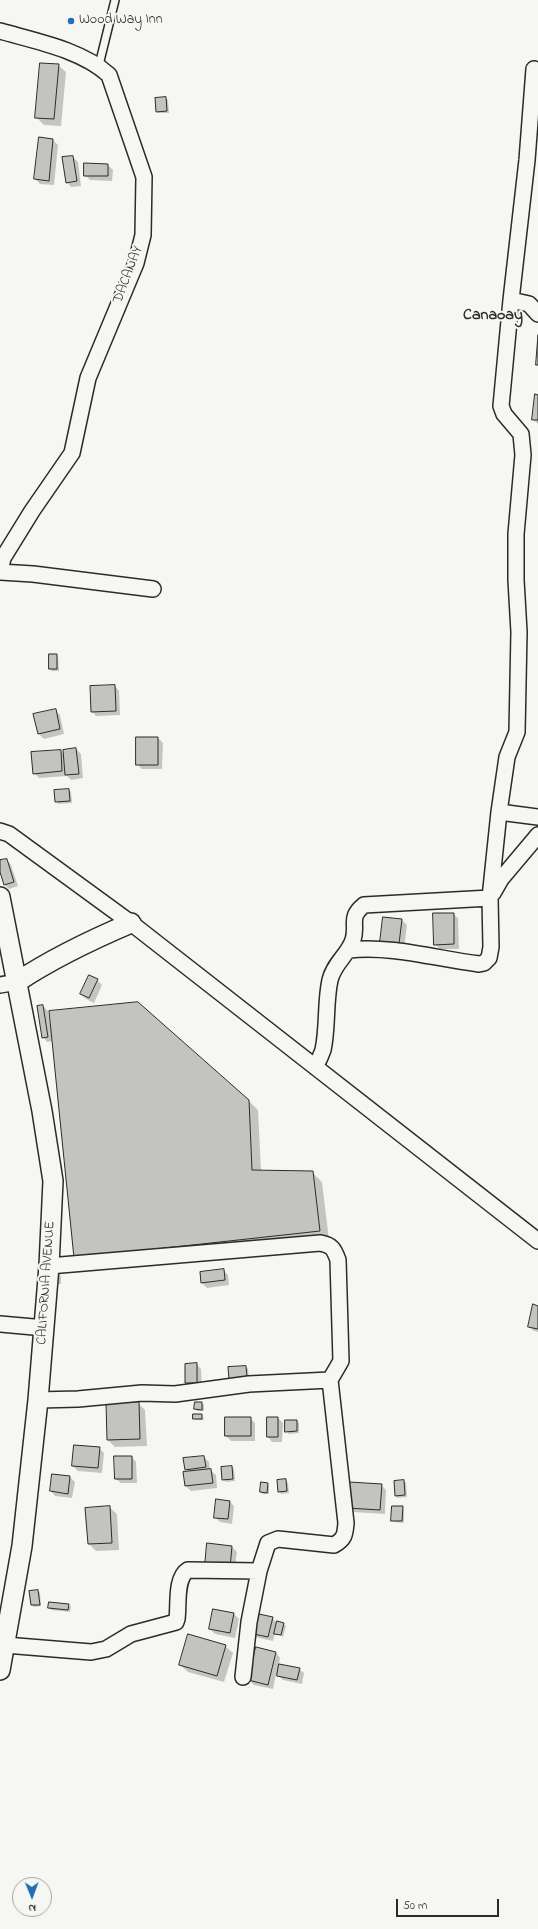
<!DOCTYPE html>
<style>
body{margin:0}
#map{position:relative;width:538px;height:1929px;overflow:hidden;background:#f6f6f2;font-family:"Indie Flower",sans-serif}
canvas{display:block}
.north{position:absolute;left:12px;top:1877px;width:40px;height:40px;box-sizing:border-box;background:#f6f6f2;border:1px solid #a5a5a2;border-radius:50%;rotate:179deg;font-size:11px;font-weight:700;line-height:16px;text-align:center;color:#2b2b2b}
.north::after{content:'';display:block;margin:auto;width:14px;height:18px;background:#1f6fb2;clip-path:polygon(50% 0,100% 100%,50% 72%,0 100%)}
.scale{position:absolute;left:396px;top:1899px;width:103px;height:18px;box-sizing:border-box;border:2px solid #2b2b2b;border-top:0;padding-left:5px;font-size:12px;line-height:14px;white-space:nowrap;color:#2b2b2b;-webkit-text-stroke:3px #f6f6f2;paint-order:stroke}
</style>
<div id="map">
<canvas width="538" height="1929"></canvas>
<div class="north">N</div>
<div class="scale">50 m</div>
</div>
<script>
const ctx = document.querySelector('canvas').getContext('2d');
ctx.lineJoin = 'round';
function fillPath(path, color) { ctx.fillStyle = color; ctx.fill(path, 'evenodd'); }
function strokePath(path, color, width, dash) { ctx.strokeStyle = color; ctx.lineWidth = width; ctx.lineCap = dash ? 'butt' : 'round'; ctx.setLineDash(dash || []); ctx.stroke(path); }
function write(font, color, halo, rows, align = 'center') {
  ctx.font = font + ' "Indie Flower",sans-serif'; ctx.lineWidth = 4; ctx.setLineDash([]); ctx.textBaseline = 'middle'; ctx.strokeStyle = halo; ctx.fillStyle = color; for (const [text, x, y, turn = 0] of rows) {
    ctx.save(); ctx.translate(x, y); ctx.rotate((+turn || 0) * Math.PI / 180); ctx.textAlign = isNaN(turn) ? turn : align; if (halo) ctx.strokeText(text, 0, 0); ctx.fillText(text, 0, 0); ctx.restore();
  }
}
const shadow = new Path2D(`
 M58,65L66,72L61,126L44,125L36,117Z
 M165,98L168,100L169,113H159L157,111Z
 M53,140L58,145L54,185L40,184L35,179Z
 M73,157L78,162L81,186L71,187L67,182Z
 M108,165L113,170L112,181L90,180L85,175Z
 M538,396V424L533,419Z
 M56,655L58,657L59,671H52L50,669Z
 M115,686L119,691L120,715L96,716L92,711Z
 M55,710L60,715L64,734L44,739L39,734L35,715Z
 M158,738L163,743L162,769H142L137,764Z
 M76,749L81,754L83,778L71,780L67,776L39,778L34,773L60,751L64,754Z
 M69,790L71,792L72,803L58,804L56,801Z
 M7,860L11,865L18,886L9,889L4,884L0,868V861Z
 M453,914L458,918L459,949H440L435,944Z
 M402,920L407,925L404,948L386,946Z
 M97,980L102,985L94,1003L86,999L81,994Z
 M43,1006L48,1011L50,1025L248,1100L258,1110L261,1171L312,1172L322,1182L329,1240L84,1268L53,1041L47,1042L43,1037Z
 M223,1270L228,1275L229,1285L207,1288L202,1283L201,1273Z
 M51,1274H58L61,1276V1284H53Z
 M538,1307V1332L534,1331L529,1327Z
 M196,1364L201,1369L202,1387L191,1388L186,1383Z
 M246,1367L248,1369L249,1379L232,1381L230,1378Z
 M138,1403L145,1410L147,1446L115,1447L108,1440L107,1404Z
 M202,1403L204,1405V1411H197L195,1409Z
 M202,1415L204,1420H196L194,1418Z
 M250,1418L255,1423V1441H231L226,1436Z
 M268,1418H278L283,1423L282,1442H272L268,1437Z
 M297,1421L299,1423V1433L289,1434L286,1431Z
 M99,1448L104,1453L102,1473L78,1471L73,1466Z
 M132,1457L136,1462L137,1483H121L116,1479Z
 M204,1457L209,1462L210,1470L216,1475L217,1488L191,1491L186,1486L184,1473L189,1472L186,1469Z
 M232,1467L234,1469L235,1481L226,1482L223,1479Z
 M70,1477L75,1482L72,1498L55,1496L51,1491Z
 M286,1481L288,1483L289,1493L281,1494L279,1491Z
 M404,1481L406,1483L407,1497L398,1498L396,1496Z
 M267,1484L269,1486V1494H263L261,1492Z
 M381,1485L386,1490L385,1514L353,1512L348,1507Z
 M229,1501L234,1506L232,1524L220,1522L215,1517Z
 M109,1507L117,1514L119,1550L96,1551L89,1544L86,1509Z
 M402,1507L404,1509V1523L394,1522L392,1520Z
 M232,1547L237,1552L234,1573L206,1566Z
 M38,1591L40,1593L41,1606L34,1607L32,1605Z
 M68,1605L71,1607L70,1612L51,1610L49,1607Z
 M213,1610L234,1614L239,1619L235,1638L215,1634L210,1629Z
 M272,1618L278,1624H283L286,1626L283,1637L275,1633L273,1641L255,1637L250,1633Z
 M225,1646L233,1653L224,1682L188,1672L180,1665Z
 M276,1653L280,1658L279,1665L299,1669L304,1673L302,1684L283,1680L276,1674L273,1689L254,1685L249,1680Z`);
const building = new Path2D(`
 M40,63L59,64L54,119L35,118Z
 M166,97L167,111L156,112L155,98Z
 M39,137L53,139L49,181L34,179Z
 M73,156L77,181L66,183L62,157Z
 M84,163L108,164V176H84Z
 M538,335V365H536Z
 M535,394L538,395V420H532Z
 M49,654H57V669H49Z
 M115,685L116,711L91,712L90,686Z
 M56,709L60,729L38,734L33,714Z
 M136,737H158V765H136Z
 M76,748L79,774L65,775L63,750Z
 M61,750L62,771L33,774L31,752Z
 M69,789L70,801L55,802L54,790Z
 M7,859L14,882L4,885L0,872V860Z
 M433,913H454V944L434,945Z
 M383,917L402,919L399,944L380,942Z
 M89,975L98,979L89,998L80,994Z
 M138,1002L249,1100L252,1170L313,1171L320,1231L74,1258L49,1011Z
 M43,1005L48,1037L42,1038L37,1006Z
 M224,1269L225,1280L201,1283L200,1272Z
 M533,1304L538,1306V1329L528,1327Z
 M197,1363V1383H185V1364Z
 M246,1366L247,1377L229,1379L228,1367Z
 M139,1402L140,1439L107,1440L106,1403Z
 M195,1402H202V1410L194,1409Z
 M193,1414H202V1419H193Z
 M225,1417H251V1436H225Z
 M267,1417H278V1437H267Z
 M285,1420H297V1431L285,1432Z
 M74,1445L100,1447L98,1468L72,1466Z
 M114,1456H132V1479H115Z
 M204,1456L206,1467L185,1470L183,1458Z
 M232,1466L233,1479L222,1480L221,1467Z
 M211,1469L213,1483L185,1486L183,1472Z
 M52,1474L70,1476L68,1494L50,1491Z
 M286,1479L287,1491L278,1492L277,1480Z
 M404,1480L405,1495L395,1496L394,1481Z
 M261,1482L268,1483L267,1493L260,1492Z
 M349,1482L382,1484L380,1510L347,1508Z
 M216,1499L230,1501L228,1519L214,1518Z
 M110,1506L112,1543L88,1544L85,1508Z
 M392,1506H403L402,1521H391Z
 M207,1543L232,1546L230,1568L205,1566Z
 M38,1590L40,1605H31L29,1591Z
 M49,1602L69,1604L68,1610L48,1608Z
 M213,1609L234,1613L230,1633L209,1629Z
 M254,1613L273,1617L268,1637L249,1633Z
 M277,1621L284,1623L281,1635L274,1634Z
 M188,1634L226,1645L217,1676L179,1665Z
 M256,1647L276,1652L268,1685L248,1680Z
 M279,1664L300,1668L297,1680L277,1676Z`);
const service = new Path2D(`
 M99,65L115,0`);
const minor = new Path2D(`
 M0,31C35,41 82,50 109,75L144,177L143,235L136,263L88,378L72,453L32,511L3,558L0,572
 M534,69L527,160L511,300L529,304L538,314
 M0,572L33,574L153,589
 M499,812L538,817
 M0,831L9,834L131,923L538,1241
 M493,893L501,879L538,835
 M349,950C390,945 438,959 479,964L484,963L489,958L491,947L490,898L499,812L507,757L517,732L519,632L516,580V534L523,455L521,434L504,414L501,406L511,300
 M0,985L17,982
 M315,1067C318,1062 321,1056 323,1050C328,1027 325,1003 330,980C334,963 348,955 353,940C358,924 348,918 364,905L490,898
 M49,1266L320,1243C332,1245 334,1249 338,1260L341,1361L330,1380L346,1523C345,1534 345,1539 334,1545L278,1539L268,1543L259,1571
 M0,1324L45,1328
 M38,1400L78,1399L142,1393L175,1394L249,1384L330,1380
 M5,1645L91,1652L106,1649L131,1634L176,1622L177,1619C179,1605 175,1578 188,1570L259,1571L249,1622L243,1677`);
const tertiary = new Path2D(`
 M0,897L42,1111L53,1181L49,1266L38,1400L22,1546L0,1670
 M17,982C53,958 91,940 131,923`);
const markers = [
 [71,21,4,"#1f6fb2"]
];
const poiNames = [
 ["Wood Way Inn",79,21]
];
const streetNames = [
 ["DACANAY",129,275,-69],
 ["CALIFORNIA AVENUE",47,1283,-86]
];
const quarterNames = [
 ["Canaoay",493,316]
];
fillPath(shadow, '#0003');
fillPath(building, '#c3c3c0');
strokePath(building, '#2b2b2b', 1);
strokePath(service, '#2b2b2b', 10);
strokePath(minor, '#2b2b2b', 18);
strokePath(tertiary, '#2b2b2b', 22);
strokePath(service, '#f6f6f2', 7);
strokePath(minor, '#f6f6f2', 15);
strokePath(tertiary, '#f6f6f2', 19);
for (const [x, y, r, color] of markers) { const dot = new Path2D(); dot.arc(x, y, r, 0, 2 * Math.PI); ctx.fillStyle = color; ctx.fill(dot); strokePath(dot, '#f6f6f2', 1.5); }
write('14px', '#2b2b2b', '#f6f6f2', poiNames, 'left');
write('14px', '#2b2b2b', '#f6f6f2', streetNames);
write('bold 16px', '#2b2b2b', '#f6f6f2', quarterNames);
</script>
